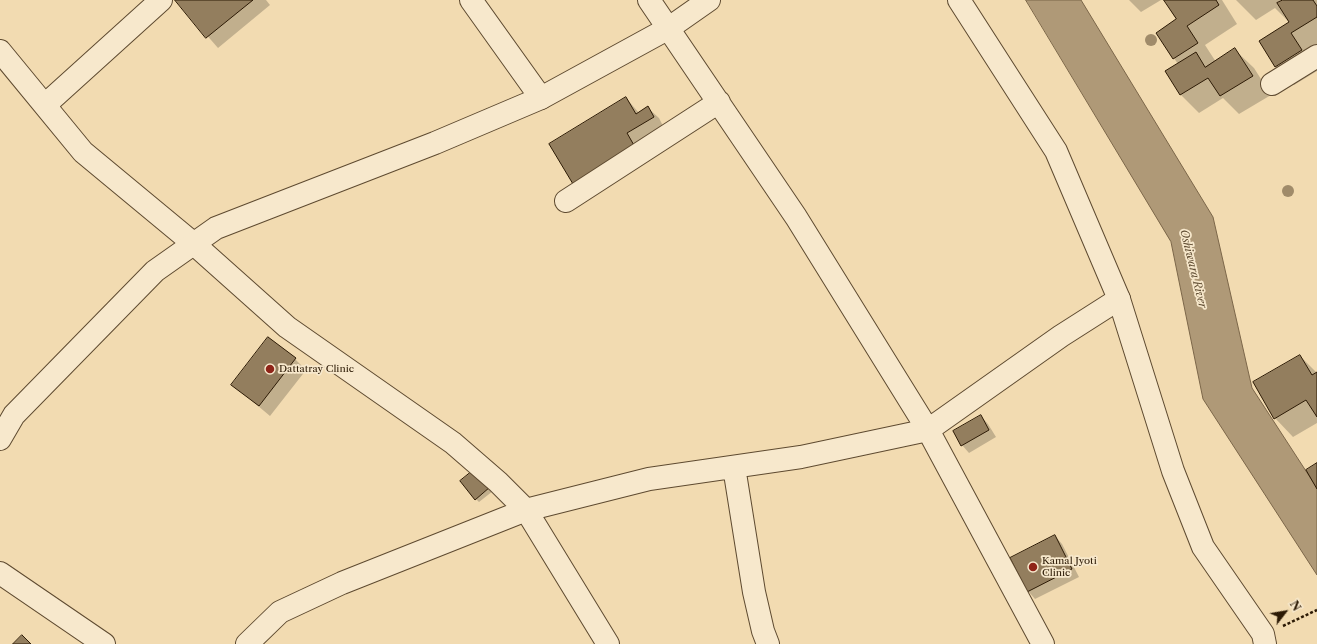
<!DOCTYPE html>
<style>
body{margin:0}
#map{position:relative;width:1317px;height:644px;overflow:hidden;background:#f2dbb1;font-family:"Libre Caslon Text",serif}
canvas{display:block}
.north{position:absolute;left:1265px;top:592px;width:40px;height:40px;-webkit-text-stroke:3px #f7e8cc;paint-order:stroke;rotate:59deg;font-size:11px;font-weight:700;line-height:16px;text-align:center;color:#2c1a05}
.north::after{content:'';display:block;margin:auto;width:14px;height:18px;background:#2c1a05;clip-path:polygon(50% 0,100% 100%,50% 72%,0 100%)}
</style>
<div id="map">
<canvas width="1317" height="644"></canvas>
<div class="north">N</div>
</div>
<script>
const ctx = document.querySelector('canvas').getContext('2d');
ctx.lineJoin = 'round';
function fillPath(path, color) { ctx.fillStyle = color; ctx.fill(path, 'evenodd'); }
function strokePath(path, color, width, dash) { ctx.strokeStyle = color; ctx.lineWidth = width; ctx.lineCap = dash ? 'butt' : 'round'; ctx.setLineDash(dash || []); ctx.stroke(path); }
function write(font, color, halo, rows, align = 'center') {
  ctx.font = font + ' "Libre Caslon Text",serif'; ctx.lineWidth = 3.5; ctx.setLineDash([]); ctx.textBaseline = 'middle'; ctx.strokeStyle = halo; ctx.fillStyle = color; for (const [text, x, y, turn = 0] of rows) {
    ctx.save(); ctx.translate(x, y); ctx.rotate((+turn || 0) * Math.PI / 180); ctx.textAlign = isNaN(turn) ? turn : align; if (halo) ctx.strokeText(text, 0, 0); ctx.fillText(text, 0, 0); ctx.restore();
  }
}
const water = new Path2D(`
 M1026,0H1081L1213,217L1252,388L1317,488V575L1203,399L1171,242Z`);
const shadow = new Path2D(`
 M176,0H266L270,5L218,48Z
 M1129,0H1161L1141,12Z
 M1165,0H1222L1237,24L1205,45L1216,62L1235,50L1254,68L1271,95L1239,114L1223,98L1199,113L1181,95L1166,71L1178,64L1157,33L1178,20Z
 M1236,0H1317V71L1294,85L1276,67L1290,23L1275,8L1256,20Z
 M626,98L639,113L648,108L659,118L664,128L585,194Z
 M1300,356L1317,373V423L1293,437L1275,418Z
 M295,359L306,370L270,416L233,385Z
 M981,416L988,424L996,437L969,453L962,445L954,431Z
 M475,470L493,491L479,502L476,499Z
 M1055,536L1062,544L1079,577L1035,599L1028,591Z`);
const building = new Path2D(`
 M175,0H253L206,38Z
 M1164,0H1216L1219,5L1187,26L1198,43L1173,59L1156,33L1176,19Z
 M1283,0H1313L1317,6V17L1291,33L1302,50L1275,67L1259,41L1289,22L1277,3Z
 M1235,48L1253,76L1220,96L1208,78L1180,95L1165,71L1196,52L1205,67Z
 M626,97L636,114L648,106L654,117L627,133L635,147L573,184L549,144Z
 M268,337L296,358L259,406L231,385Z
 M1300,355L1312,375L1317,372V417L1306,400L1274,419L1253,382Z
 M981,415L989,430L961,446L953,431Z
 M1317,463V489L1306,470Z
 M475,469L490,487L475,500L460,481Z
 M1055,535L1072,569L1027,592L1010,558Z
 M22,635L31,644H13Z`);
const path = new Path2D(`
 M1283,626L1317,610`);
const minor = new Path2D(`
 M471,0L541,98
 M649,0L796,217L928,430L1043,644
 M0,51L83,152L194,244L287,327L453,443L498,482L526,510L608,644
 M1272,84L1317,56
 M45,105L161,0
 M566,201L719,102
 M734,467L754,592L763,631L768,644
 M0,573L104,644
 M247,644L280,612L342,583L526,510L649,479L801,457L928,430L1061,336L1119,299`);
const tertiary = new Path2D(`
 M959,0L1056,151L1119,299L1173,471L1203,547L1263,634L1265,644
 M0,439L14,415L155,271L216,228L435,143L541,98L669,28L709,0`);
const trees = [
 [1151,40],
 [1288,191]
];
const markers = [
 [270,369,5,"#8f2418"],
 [1033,567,5,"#8f2418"]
];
const poiNames = [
 ["Dattatray Clinic",279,369],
 ["Kamal Jyoti",1042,561],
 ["Clinic",1042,573]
];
const waterNames = [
 ["Oshiwara River",1193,269,76]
];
fillPath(water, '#af9977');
strokePath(water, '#7b6649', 1);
fillPath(shadow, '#0003');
fillPath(building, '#937e5e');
strokePath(building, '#2c1a05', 1);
strokePath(minor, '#5e4a30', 24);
strokePath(tertiary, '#5e4a30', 24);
strokePath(path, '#2c1a05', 2.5, [3, 2]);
strokePath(minor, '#f7e8cc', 22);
strokePath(tertiary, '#f7e8cc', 22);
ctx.fillStyle = '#a08b6a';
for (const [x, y] of trees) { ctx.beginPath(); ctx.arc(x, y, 6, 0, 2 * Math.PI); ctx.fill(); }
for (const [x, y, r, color] of markers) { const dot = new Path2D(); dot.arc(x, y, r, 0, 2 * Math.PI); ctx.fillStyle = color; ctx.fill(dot); strokePath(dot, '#f7e8cc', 1.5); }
write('10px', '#2c1a05', '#f7e8cc', poiNames, 'left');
write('italic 11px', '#604d33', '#f7e8cc', waterNames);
</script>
